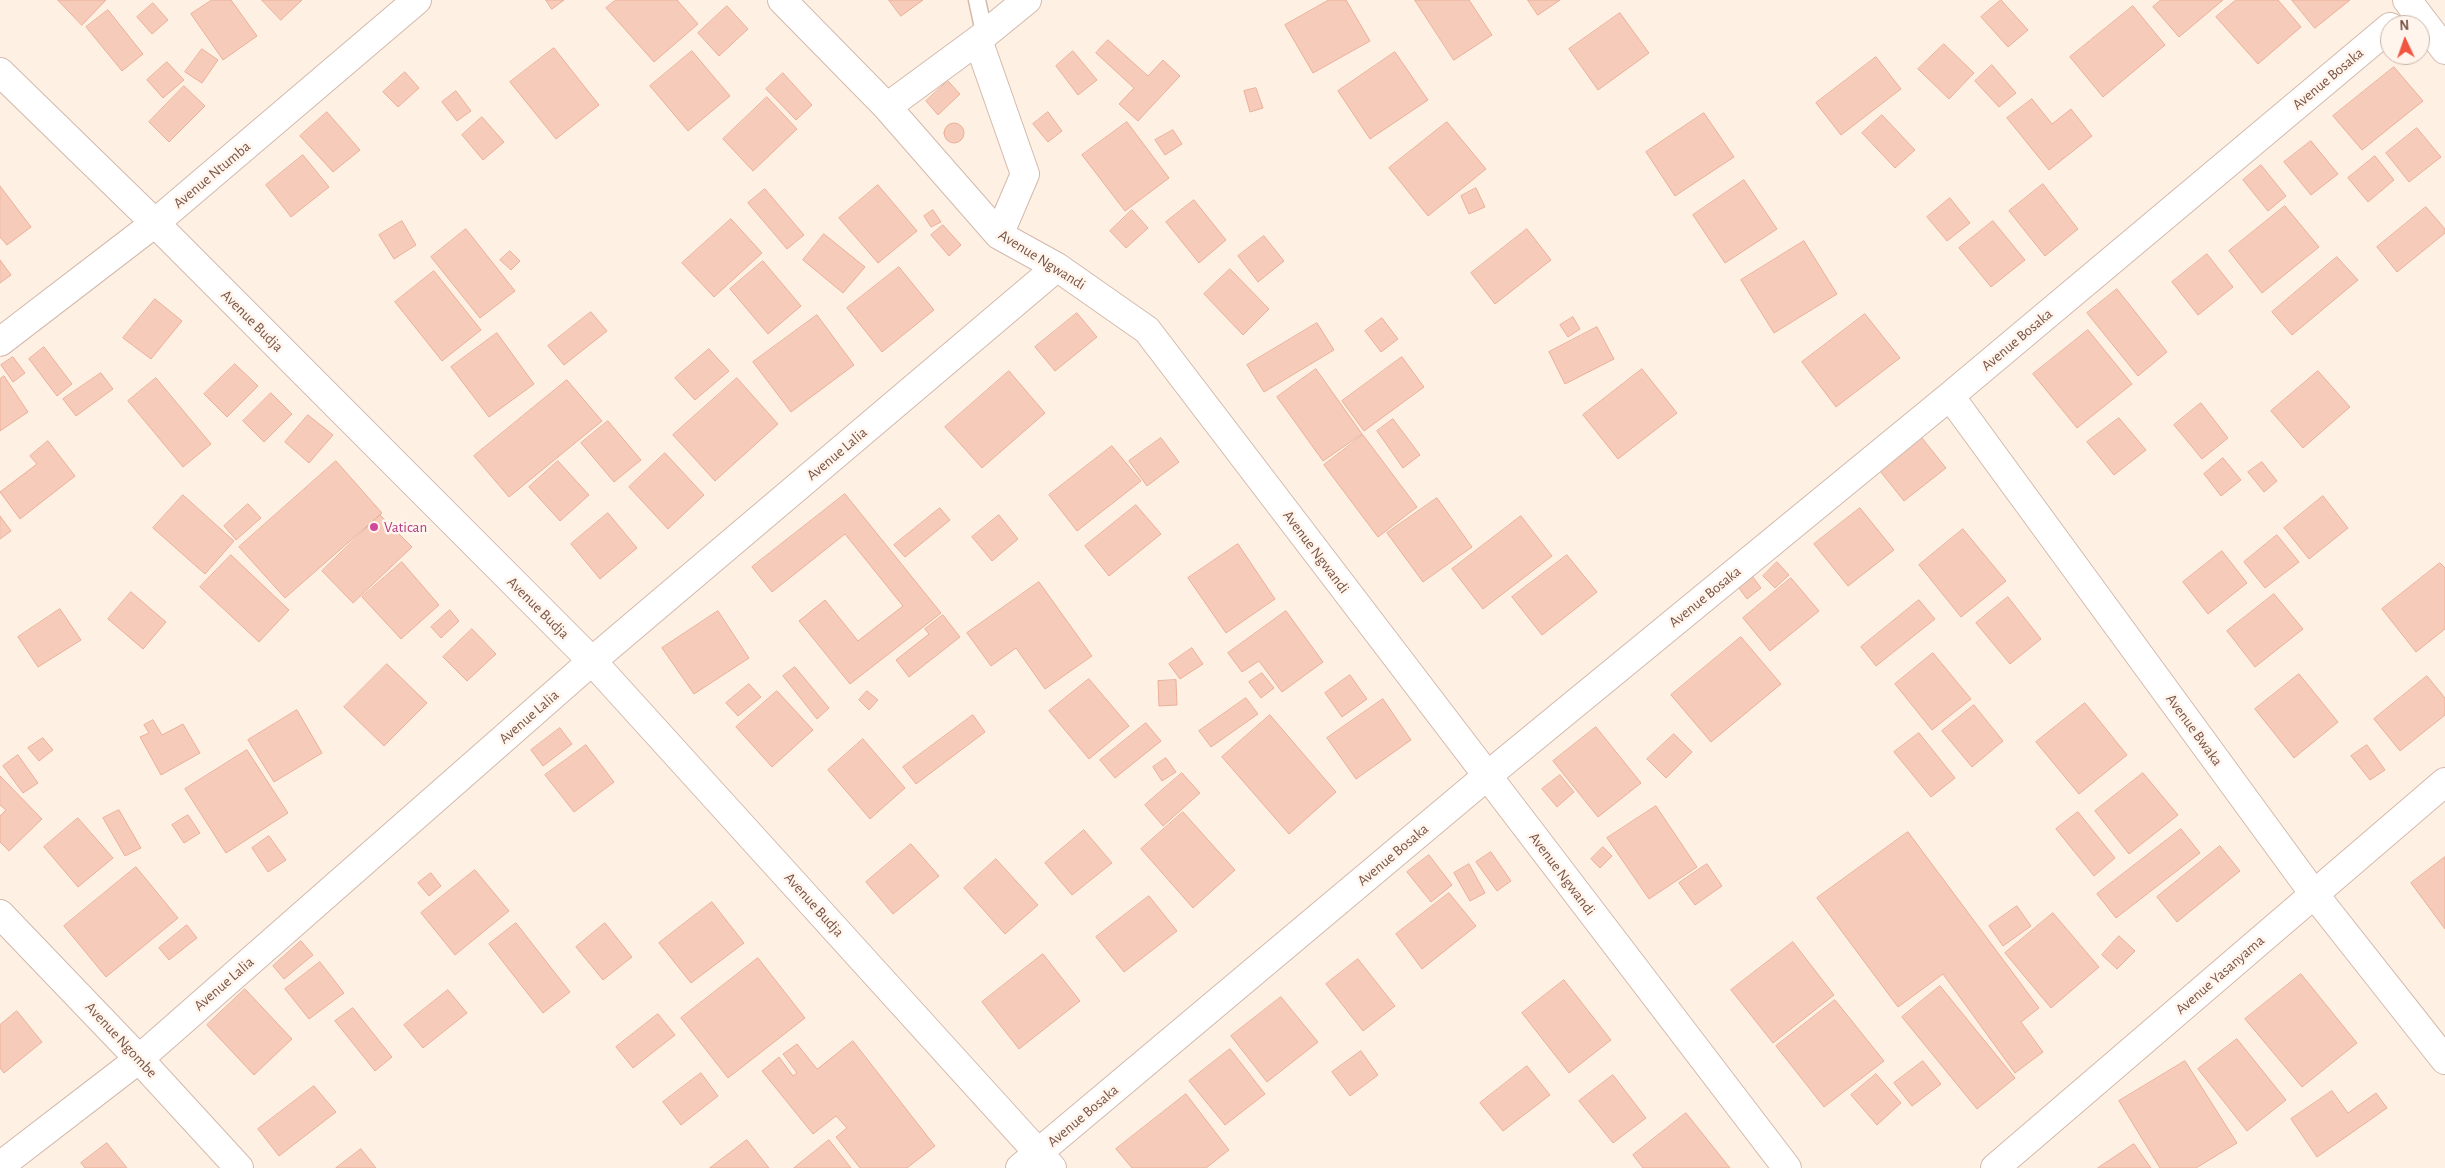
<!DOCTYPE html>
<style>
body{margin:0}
#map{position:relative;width:2445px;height:1168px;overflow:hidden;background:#fef1e4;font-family:"Alegreya Sans",sans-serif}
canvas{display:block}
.north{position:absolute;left:2380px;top:15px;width:50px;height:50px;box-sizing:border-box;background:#fff5ec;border:1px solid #c9b5aa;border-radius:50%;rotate:357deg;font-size:14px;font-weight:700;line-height:20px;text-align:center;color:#795447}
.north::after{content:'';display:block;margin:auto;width:18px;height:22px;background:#f15540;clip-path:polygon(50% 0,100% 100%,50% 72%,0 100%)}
</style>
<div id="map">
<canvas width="2445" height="1168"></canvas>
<div class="north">N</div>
</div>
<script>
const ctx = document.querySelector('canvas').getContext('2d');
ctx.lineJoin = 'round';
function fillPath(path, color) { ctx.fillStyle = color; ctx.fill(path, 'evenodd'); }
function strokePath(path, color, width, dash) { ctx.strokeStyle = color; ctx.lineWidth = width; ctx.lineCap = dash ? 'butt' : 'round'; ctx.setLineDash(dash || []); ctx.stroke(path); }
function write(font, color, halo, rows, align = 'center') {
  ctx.font = font + ' "Alegreya Sans",sans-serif'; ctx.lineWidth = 5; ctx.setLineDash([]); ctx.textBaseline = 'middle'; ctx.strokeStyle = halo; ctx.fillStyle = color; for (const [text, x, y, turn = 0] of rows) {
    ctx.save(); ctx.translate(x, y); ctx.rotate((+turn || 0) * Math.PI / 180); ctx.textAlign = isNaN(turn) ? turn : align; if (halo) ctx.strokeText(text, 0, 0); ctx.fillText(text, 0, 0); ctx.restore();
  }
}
const building = new Path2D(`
 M58,0H106L82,25Z
 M212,0H231L257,36L223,60L191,14Z
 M262,0H302L281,20Z
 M546,0H564L552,9Z
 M616,0H677L698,24L654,62L606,8Z
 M889,0H923L901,16Z
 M1329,0H1346L1370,41L1313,73L1285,25Z
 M1415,0H1469L1492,35L1454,60Z
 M1528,0H1560L1538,15Z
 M2001,0L2028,30L2008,47L1981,17Z
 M2161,0H2223L2179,37L2153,7Z
 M2236,0H2278L2301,27L2258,64L2216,17Z
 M2292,0H2350L2315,28Z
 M153,3L168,20L152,34L137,17Z
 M727,6L748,29L719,56L698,33Z
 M2133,6L2165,45L2103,97L2070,57Z
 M108,10L143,54L122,71L86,27Z
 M1620,13L1649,53L1598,90L1569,49Z
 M1108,40L1148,76L1163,60L1180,76L1138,121L1119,104L1134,88L1096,53Z
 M1944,44L1974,73L1949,99L1918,69Z
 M554,48L599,105L556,139L510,82Z
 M202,49L218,60L202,83L185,72Z
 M692,51L730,96L688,131L650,86Z
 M1073,51L1097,80L1078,95L1056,66Z
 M1395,52L1428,100L1370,139L1338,91Z
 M1876,57L1901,89L1841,135L1816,103Z
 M167,62L184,80L163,98L147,80Z
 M1992,65L2016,93L1999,107L1975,81Z
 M2394,67L2423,101L2362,150L2333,116Z
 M405,72L419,88L398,107L383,92Z
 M783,73L812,105L796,120L766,89Z
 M948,81L960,94L938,115L926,101Z
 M184,86L205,106L169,142L149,122Z
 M1256,88L1263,108L1250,112L1244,91Z
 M456,91L471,111L457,121L442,102Z
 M767,97L797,129L753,171L723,139Z
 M2032,99L2052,124L2071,109L2092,136L2049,170L2007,118Z
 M327,112L360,150L333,172L300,136Z
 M1048,112L1062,131L1048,142L1033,124Z
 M1704,113L1734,157L1675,196L1646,152Z
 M1882,115L1915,150L1895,168L1862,133Z
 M482,117L504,142L483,160L462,135Z
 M1127,122L1169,178L1125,211L1082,155Z
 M1447,122L1486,169L1428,216L1389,168Z
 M944 133a10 10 0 1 1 20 0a10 10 0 1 1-20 0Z
 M2417,128L2441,157L2409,182L2386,153Z
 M1173,130L1182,144L1165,155L1155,140Z
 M2311,141L2338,174L2311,195L2284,162Z
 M303,155L329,187L291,217L266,185Z
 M2375,156L2394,180L2368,202L2348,178Z
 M2261,165L2286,196L2268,211L2243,180Z
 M1744,180L1777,229L1725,263L1693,215Z
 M2043,184L2078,229L2045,256L2009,211Z
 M878,185L917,231L878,263L839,218Z
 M0,186L31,227L7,245L0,237Z
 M1476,188L1485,207L1469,214L1461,196Z
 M765,189L804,235L787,249L748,203Z
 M1950,198L1970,223L1947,241L1927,217Z
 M1194,200L1226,240L1199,263L1166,222Z
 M2285,206L2319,247L2262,293L2229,251Z
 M2426,207L2445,229V233L2397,272L2377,247Z
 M933,210L941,222L931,227L924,216Z
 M1132,210L1148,228L1126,248L1110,231Z
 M731,219L762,253L714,297L682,263Z
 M402,221L416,245L394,259L379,235Z
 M1993,221L2025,260L1991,287L1959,248Z
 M943,225L961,245L949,256L931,235Z
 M466,229L515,291L480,318L431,257Z
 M1527,229L1551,260L1495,304L1471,273Z
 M824,234L865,267L843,293L803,260Z
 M1264,236L1284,261L1258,282L1238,256Z
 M1804,241L1837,294L1774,333L1741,280Z
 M510,251L520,261L511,270L500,260Z
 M2207,254L2233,287L2198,315L2172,282Z
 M2337,257L2358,280L2292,335L2272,312Z
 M0,260L11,275L0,283Z
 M763,261L801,306L768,334L730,289Z
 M899,267L934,310L882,352L847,308Z
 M1230,269L1269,309L1243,335L1204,294Z
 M434,271L481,330L442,361L395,302Z
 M2117,289L2167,352L2138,376L2087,313Z
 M155,299L182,321L151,359L123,338Z
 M591,312L607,331L564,365L548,346Z
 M1077,313L1097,337L1055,371L1035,347Z
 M1865,314L1900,358L1836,407L1802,362Z
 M817,315L854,365L791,412L753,362Z
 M1573,317L1580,329L1568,337L1560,325Z
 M1382,318L1398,339L1381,352L1365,331Z
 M1317,323L1334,350L1264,392L1247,365Z
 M1597,327L1614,359L1565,384L1549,352Z
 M2088,330L2132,384L2077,428L2033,374Z
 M497,333L534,384L489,417L451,367Z
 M44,347L72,384L57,396L29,359Z
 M709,349L729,371L695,400L675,378Z
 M13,357L25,373L13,382L1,365Z
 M1402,357L1424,387L1364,431L1342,401Z
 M235,364L258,386L227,417L204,394Z
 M1316,369L1362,434L1323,461L1277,397Z
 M1642,369L1677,413L1618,459L1583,415Z
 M1009,371L1045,413L982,468L945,427Z
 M2318,371L2350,407L2303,448L2271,411Z
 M101,373L113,389L76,416L63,399Z
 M4,376L28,412L0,431V379Z
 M156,378L211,444L183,467L128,401Z
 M737,378L778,424L715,481L673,435Z
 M567,380L602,421L509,497L474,456Z
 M271,393L292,414L264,442L243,421Z
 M2201,403L2228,438L2202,459L2174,425Z
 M308,415L333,435L309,463L285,442Z
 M2119,418L2146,450L2114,475L2087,442Z
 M1393,419L1420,455L1403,468L1377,431Z
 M608,421L641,460L614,482L581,443Z
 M1363,435L1417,507L1378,537L1324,465Z
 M1161,438L1179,462L1147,486L1129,461Z
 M1922,438L1946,468L1904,501L1880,471Z
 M48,441L75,476L20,519L0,492L37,464L30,456Z
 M1112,446L1141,481L1077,531L1049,495Z
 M665,453L704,495L668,529L629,487Z
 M2223,458L2241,480L2221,496L2204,474Z
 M336,461L382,513L285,598L239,547Z
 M558,461L589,495L560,521L529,487Z
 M2262,462L2277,481L2264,492L2248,472Z
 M845,494L941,613L850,684L799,621L825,600L858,641L903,606L845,534L772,592L752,567Z
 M183,495L234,541L205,574L153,528Z
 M2323,496L2348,528L2309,559L2284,528Z
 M1437,498L1472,547L1423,582L1387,533Z
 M248,504L261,518L236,540L224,526Z
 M1136,505L1161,534L1109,576L1085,546Z
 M940,508L950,520L905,557L894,545Z
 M1860,508L1894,550L1848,586L1814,544Z
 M608,513L637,548L600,579L571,544Z
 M380,515L412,547L353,603L322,571Z
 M999,515L1018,539L992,561L972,537Z
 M0,516L11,531L0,539Z
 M1521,516L1552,556L1483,609L1452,569Z
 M1963,529L2006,581L1961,617L1919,565Z
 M2277,535L2299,562L2265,588L2244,562Z
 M1238,544L1275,599L1226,633L1188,578Z
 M2222,551L2247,583L2208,614L2183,582Z
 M231,555L289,610L259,642L200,587Z
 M1567,555L1597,592L1542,635L1512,597Z
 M402,562L439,605L401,639L362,597Z
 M1777,562L1789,575L1775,588L1763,576Z
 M2440,563L2445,568V629L2416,652L2382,609Z
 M1750,573L1761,588L1747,599L1736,584Z
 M1791,578L1819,611L1770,651L1743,618Z
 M1039,582L1092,656L1045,689L1016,648L991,666L967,633Z
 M131,592L166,622L143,649L108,619Z
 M2274,594L2303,629L2255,667L2227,631Z
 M2008,597L2041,639L2010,664L1976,623Z
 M1919,600L1935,619L1876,666L1861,647Z
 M60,609L81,640L38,667L18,637Z
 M450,610L459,621L441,638L431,627Z
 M718,611L749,658L694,694L662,648Z
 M1286,611L1323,662L1282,692L1259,661L1242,672L1228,653Z
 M943,615L960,637L909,677L896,660L929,634L925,629Z
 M472,629L496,654L467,681L443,657Z
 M1741,637L1781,684L1711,742L1671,695Z
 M1192,648L1203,664L1180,679L1169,664Z
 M1933,653L1971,699L1932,730L1895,684Z
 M387,664L427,703L384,746L344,707Z
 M795,667L829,708L817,719L783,676Z
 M1262,673L1274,688L1261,698L1249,682Z
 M2299,674L2338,722L2294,758L2255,709Z
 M1350,675L1367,699L1342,717L1325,693Z
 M2427,676L2445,698V715L2400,751L2374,719Z
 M1089,679L1129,726L1089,759L1049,711Z
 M1176,680L1177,705L1159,706L1158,681Z
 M749,684L761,697L738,716L726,703Z
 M777,691L813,730L772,767L736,727Z
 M867,691L878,700L869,710L859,700Z
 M1246,698L1258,714L1211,747L1199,731Z
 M1383,699L1411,740L1356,779L1327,738Z
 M2085,703L2127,755L2079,794L2036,742Z
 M1974,705L2003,741L1972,767L1942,731Z
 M297,710L322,753L274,782L248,740Z
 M973,715L985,732L916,784L903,767Z
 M1270,715L1336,792L1289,834L1222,757Z
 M153,720L162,735L183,724L200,753L161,775L140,737L149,733L144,725Z
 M1146,723L1161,741L1115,778L1100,760Z
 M1596,727L1641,783L1598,817L1553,761Z
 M560,728L572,744L543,766L531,750Z
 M1919,733L1955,778L1931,797L1894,752Z
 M1674,734L1692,752L1666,778L1647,759Z
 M43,738L53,750L39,761L28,748Z
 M863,739L905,788L870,819L828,770Z
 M586,745L614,782L574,812L545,775Z
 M2367,745L2385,770L2370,780L2351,756Z
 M247,750L288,813L226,853L185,789Z
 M18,755L38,783L23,793L3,766Z
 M1166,758L1176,772L1162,781L1153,767Z
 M1182,773L1200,793L1163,826L1145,805Z
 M2143,773L2178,815L2129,854L2095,811Z
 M1560,775L1574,792L1557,807L1542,789Z
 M0,776L42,819L9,851L0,842V816L6,810L0,805Z
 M1656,806L1697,867L1649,899L1607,838Z
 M119,810L141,848L125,856L103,818Z
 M1183,812L1235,870L1193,908L1141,849Z
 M2078,812L2115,858L2094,876L2056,829Z
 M188,815L200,833L184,843L172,825Z
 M78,818L113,858L78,887L44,847Z
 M2181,829L2200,853L2116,918L2097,894Z
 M1084,830L1112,863L1072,895L1045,863Z
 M1908,832L2039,1008L2021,1022L2043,1052L2015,1073L1943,974L1898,1007L1817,898Z
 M269,836L286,860L268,872L252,848Z
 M911,844L939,876L893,914L866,882Z
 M2220,846L2240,871L2177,922L2157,897Z
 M1603,847L1612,856L1600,868L1591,859Z
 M1491,852L1511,881L1497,891L1476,862Z
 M1429,855L1452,885L1431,902L1407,872Z
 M2445,857V929L2411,883Z
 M996,859L1038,905L1005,934L964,888Z
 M1469,864L1485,893L1470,901L1454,873Z
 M1707,864L1722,886L1695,905L1679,883Z
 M136,867L178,918L106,977L64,926Z
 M475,870L509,911L455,955L421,913Z
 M431,873L441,886L429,896L418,883Z
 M1449,893L1476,926L1422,969L1396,934Z
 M1149,896L1177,931L1124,972L1096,937Z
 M712,902L744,943L691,983L659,943Z
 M2017,906L2031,926L2003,946L1989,926Z
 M2053,913L2099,967L2051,1008L2005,953Z
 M516,923L570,992L543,1013L489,944Z
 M605,923L632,957L603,980L576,947Z
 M187,925L197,938L169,960L159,948Z
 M2119,936L2135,951L2117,969L2102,955Z
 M301,941L313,955L284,979L273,966Z
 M1793,942L1834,995L1773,1043L1731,990Z
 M1043,954L1080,1001L1019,1049L982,1002Z
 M758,958L805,1018L728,1078L681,1018Z
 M1358,959L1395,1006L1363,1031L1326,984Z
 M320,962L344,993L309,1019L285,989Z
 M2301,974L2357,1043L2302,1087L2245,1019Z
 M1564,980L1611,1040L1569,1073L1522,1013Z
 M1940,986L2015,1078L1977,1109L1902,1017Z
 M245,989L292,1039L254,1075L207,1025Z
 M448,990L467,1013L423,1048L404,1025Z
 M1281,997L1318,1042L1267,1082L1231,1036Z
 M1835,1000L1884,1061L1824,1107L1776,1046Z
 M353,1008L392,1057L375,1071L335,1021Z
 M17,1011L42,1042L4,1073L0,1068V1025Z
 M658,1014L675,1035L633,1068L616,1047Z
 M2237,1039L2286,1100L2247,1131L2198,1069Z
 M853,1041L935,1146L907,1168H860L836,1137L847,1128L836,1116L813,1134L762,1071L779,1057L793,1076L797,1073L783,1054L797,1044L817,1069Z
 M1230,1049L1265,1094L1225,1125L1189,1081Z
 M1361,1051L1378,1075L1350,1096L1332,1072Z
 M1923,1061L1941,1084L1912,1106L1894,1083Z
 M2185,1061L2237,1143L2196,1168H2160L2119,1101Z
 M1527,1066L1550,1095L1503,1131L1480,1103Z
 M701,1073L718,1096L681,1125L663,1102Z
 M1876,1074L1901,1103L1877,1125L1851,1095Z
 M1613,1075L1646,1118L1613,1143L1579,1101Z
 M314,1086L336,1112L279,1156L258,1129Z
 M2332,1091L2348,1113L2376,1093L2387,1108L2317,1157L2291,1119Z
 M1186,1094L1229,1150L1206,1168H1132L1116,1149Z
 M1686,1113L1730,1168H1643L1633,1155Z
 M747,1140L769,1168H710Z
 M829,1140L851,1168H794Z
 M107,1143L127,1168H85L81,1163Z
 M2134,1144L2151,1168H2098Z
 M361,1149L376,1168H336Z`);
const lane = new Path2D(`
 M977,0L984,32L978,40`);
const street = new Path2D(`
 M782,0L887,107L999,235L1057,267L1147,330L1787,1168
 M2407,0L2445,50
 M978,40L1025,174L999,235
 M0,72L155,223L592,661L1052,1168
 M887,107L978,40L1027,0
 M0,342L155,223L417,0
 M1950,396L2314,894L2445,1060
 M0,914L139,1059L239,1168
 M0,1166L139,1059L592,661L1057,267
 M1020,1168L1487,776L1950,396L2390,27`);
const secondary = new Path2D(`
 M1995,1168L2445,782`);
const markers = [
 [374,527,5,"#d1479c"]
];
const streetNames = [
 ["Avenue Bosaka",2328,79,-40],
 ["Avenue Ntumba",212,175,-40],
 ["Avenue Ngwandi",1042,260,32],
 ["Avenue Budja",252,321,45],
 ["Avenue Bosaka",2017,340,-40],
 ["Avenue Lalia",837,454,-40],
 ["Avenue Ngwandi",1316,552,53],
 ["Avenue Bosaka",1705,597,-39],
 ["Avenue Budja",538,608,45],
 ["Avenue Lalia",529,717,-41],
 ["Avenue Bwaka",2194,730,54],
 ["Avenue Bosaka",1393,855,-40],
 ["Avenue Ngwandi",1562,874,53],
 ["Avenue Budja",814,905,48],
 ["Avenue Yasanyama",2220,975,-41],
 ["Avenue Lalia",224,984,-41],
 ["Avenue Ngombe",121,1040,47],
 ["Avenue Bosaka",1083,1116,-40]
];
const hotelNames = [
 ["Vatican",384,527]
];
fillPath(building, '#f6cbb9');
strokePath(building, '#eaaf98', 1);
strokePath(lane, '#d3b9ac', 19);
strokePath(street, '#d3b9ac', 30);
strokePath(secondary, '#d6b8a9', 30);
strokePath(lane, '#fff', 16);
strokePath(street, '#fff', 28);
strokePath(secondary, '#fff', 28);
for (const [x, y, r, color] of markers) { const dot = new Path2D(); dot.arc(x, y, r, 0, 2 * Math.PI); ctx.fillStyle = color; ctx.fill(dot); strokePath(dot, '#fff5ec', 2); }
write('15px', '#795447', '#fff5ec', streetNames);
write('15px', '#b23c85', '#fff5ec', hotelNames, 'left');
</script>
